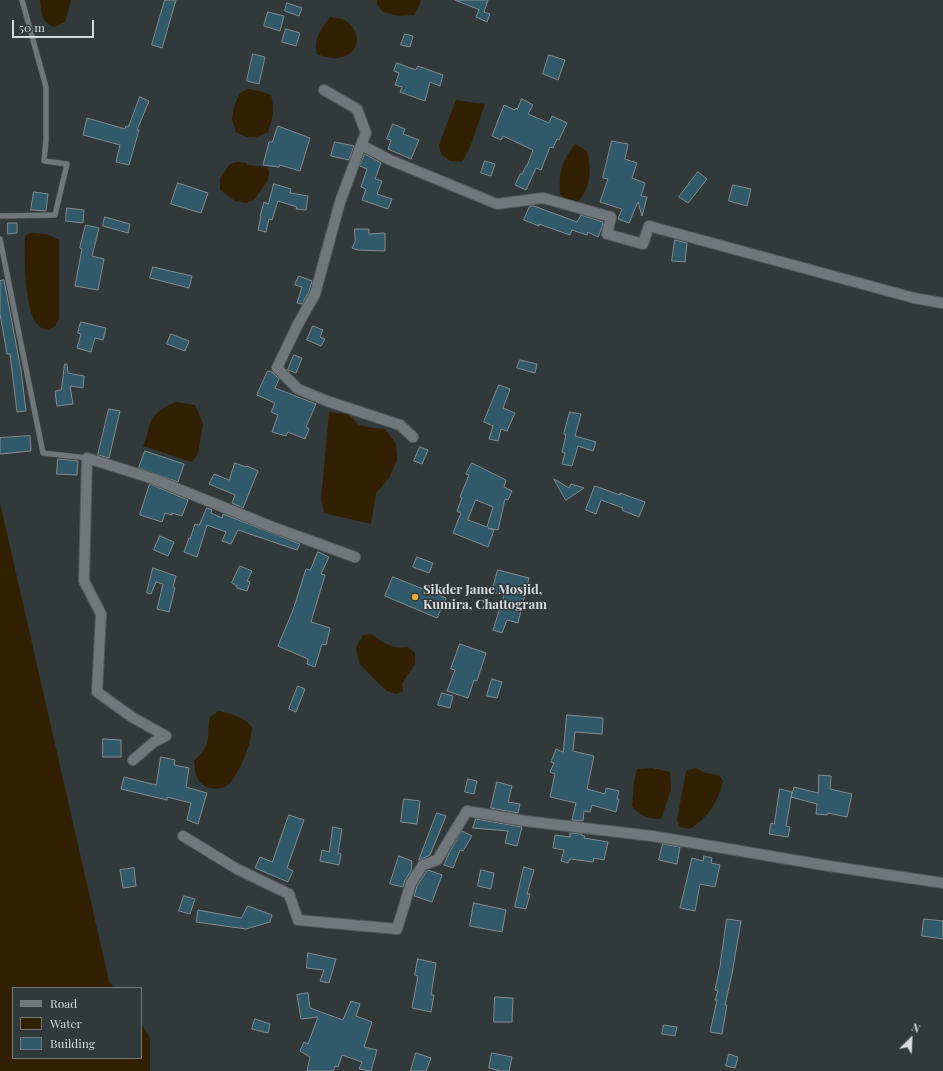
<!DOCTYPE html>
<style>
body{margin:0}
#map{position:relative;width:943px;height:1071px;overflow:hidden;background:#32393b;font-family:"Playfair Display",serif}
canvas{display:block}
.legend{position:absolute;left:12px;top:987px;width:130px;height:72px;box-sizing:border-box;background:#32393b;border:1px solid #74797b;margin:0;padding:5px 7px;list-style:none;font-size:12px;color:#d6dadc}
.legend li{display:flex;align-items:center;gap:8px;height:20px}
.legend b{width:20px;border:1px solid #74797b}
.north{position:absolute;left:891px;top:1019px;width:40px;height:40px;-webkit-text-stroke:3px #32393b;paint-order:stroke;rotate:24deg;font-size:11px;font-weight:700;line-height:16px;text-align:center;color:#d6dadc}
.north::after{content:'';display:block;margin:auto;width:14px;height:18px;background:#d6dadc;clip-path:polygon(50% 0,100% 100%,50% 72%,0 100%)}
.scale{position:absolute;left:12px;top:20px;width:82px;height:18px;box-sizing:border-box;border:2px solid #d6dadc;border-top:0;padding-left:5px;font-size:12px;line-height:14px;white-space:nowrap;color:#d6dadc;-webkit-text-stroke:3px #32393b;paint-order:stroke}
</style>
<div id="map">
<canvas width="943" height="1071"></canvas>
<ul class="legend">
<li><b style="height:5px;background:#70777a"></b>Road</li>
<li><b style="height:11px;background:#312001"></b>Water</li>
<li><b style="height:11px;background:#305969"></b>Building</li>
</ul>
<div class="north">N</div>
<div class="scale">50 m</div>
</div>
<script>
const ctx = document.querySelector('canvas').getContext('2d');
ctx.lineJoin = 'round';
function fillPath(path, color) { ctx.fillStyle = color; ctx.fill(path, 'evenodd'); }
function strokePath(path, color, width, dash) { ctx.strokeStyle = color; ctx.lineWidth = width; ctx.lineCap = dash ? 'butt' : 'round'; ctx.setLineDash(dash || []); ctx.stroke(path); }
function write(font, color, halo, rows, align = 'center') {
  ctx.font = font + ' "Playfair Display",serif'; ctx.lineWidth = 3; ctx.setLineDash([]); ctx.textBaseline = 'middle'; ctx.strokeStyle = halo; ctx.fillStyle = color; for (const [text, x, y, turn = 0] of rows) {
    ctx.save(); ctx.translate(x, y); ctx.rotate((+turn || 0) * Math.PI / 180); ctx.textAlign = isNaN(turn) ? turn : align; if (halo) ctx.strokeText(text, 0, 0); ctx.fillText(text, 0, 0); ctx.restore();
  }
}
const water = new Path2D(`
 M40,0H71L65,22L54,27C40,21 42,13 40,0Z
 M377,0H421L419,6L414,15L400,16L383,12L377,4Z
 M330,17C334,18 339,18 342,19C363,29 362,55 338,58C331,59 323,56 317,54C313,39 322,28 330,17Z
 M248,89L259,91L271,95C275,112 273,117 268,132C255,139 248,139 236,132L232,119L234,106L240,93Z
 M456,100L485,104L470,147L462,162L450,161L441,154L439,145Z
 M575,144L587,151C592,168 591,190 577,202H568L560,194C559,171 561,163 575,144Z
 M237,162L247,163V165L267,167L269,172L268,180L254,200L246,203L235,201L220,190V178L230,164Z
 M30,233L47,234L59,240V319L55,326L49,330C46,329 42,329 40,327C24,316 24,255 25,236Z
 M176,402L195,405L203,424L198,454L192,462L143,446C147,439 147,431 150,424C154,412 166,406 176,402Z
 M329,412L348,414L359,425L373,428L385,429L396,444L397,460L389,478L376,493L371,524L324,513L321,499Z
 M0,503L109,981L114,988H13V1058H141V1024L150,1038V1071H0Z
 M371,634C384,643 391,649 408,647L415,653V664L402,683L403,691L397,694L387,691L374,679L359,663L356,647L363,635Z
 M218,711C232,714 242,716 252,727C252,742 240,772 230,783C222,792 203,790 198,779C195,774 195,767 194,761C200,755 207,748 208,739C209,732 208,724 210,717Z
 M652,768L670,772L671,790L661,819C648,819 640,816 632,806L634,782L637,769Z
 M696,768L705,773L719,775L723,781C718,803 708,817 690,829L680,827L677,820L686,771Z`);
const building = new Path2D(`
 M165,0H176L162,48L152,45Z
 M455,0H488L484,12L490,14L487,22L476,17L479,10Z
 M287,3L302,8L299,16L285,11Z
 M268,12L284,16L280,31L264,26Z
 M286,29L300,33L296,46L282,42Z
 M405,34L413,36L410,47L401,45Z
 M253,54L265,57L259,84L247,81Z
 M549,55L565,60L558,80L543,74Z
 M397,63L416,70L418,66L443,75L440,86L430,82L425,101L400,92L402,87L395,85L399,73L394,71Z
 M140,97L149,101L137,130H139L129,165L116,162L120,145L83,135L87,118L125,129L126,126L128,127Z
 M522,99L533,105L528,114L549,123L552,116L567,123L559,140L557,139L553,148L550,147L541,170L536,168L526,190L515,185L520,174H522L526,166H527L533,150L503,136L501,140L492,136L504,105L515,110L516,108L517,109Z
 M393,124L405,129L403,134L419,140L411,159L388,149L391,140L387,139Z
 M278,126L310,138L300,171L280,165L279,167L263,165L269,142H272Z
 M612,141L628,144L625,159L637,163L632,178L645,183L641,196L647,197L642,216L638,202L629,223L618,219L622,209L600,202L608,179L603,178Z
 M335,142L354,146L349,160L331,156Z
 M365,154L381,163L375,179L382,181L377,194L392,199L388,209L362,200L366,189L361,187L367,169L360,166Z
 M485,161L495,164L491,176L481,173Z
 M698,172L707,179L688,203L679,197Z
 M178,183L208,193L201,213L171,204Z
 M274,184L291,189L290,193L308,196L306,210L296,209L297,207L278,201L272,220L269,219L266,232L258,230L261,216H260L264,202L268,204Z
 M733,185L751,189L747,206L729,201Z
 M34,192L48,194L46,211L31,210Z
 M530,206H534L577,222L581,215L603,222L602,227L598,237L588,232L587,235L572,230L570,235L539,224V226L524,220Z
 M67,208L84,210L83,223L66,221Z
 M105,217L130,224L128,233L103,226Z
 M8,223H17V233L8,234Z
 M86,225L99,228L92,256L104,259L98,290L75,286L82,249L80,248Z
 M355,229H369V234L385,233V251L358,250L352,248L355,242Z
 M675,240L687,243L685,262L672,261Z
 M153,267L192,276L189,288L150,278Z
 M299,276L312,281L309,292L302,304L297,303L302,287L295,285Z
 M4,280L21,370L26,411L17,412L10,354H7L0,314V281Z
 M81,322L106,328L103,340L95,338L91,352L77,348L81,334L78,333Z
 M313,326L323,330L320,337L325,339L321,346L307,340Z
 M171,334L189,341L185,351L167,344Z
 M294,355L302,358L296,373L288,370Z
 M520,360L537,364L535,373L517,368Z
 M65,364H67L68,373L84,376L83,388L70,386L73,404L57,406L55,391L61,390Z
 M268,371L272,372L279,379L275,388L316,404L306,427L309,429L305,439L288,432L286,436L272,432L278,415L271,412L275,403L257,395Z
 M499,385L510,389L503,408L515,413L507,431L501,429L498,441L489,439L493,426L484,422Z
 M109,409L120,411L109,458L98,455Z
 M570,412L581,414L575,436L596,442L593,451L578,446L572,466L562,464L565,453L562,452L566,435L564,434Z
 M30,436L31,451L0,454V438Z
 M420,447L428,450L422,464L414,461Z
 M145,451L184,464L178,482L139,468Z
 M58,459L78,461L77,475L57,474Z
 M235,463L246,467L247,466L258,471L243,508L232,503L235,495L209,484L214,474L229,480Z
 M472,463L506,480L504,487L512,491L508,500L505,499L498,530L488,528L494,530L488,547L453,533L461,513L457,511L462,498L460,497L469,475L466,474ZM476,500L493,507L487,527L468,520Z
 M554,479L569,488L571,484L584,488L566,500Z
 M150,484L188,500L182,516L172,513V515L165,513L162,522L140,515Z
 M595,486L620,495V493L645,502L639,517L622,510L623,508L601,500L596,514L586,510Z
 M207,508L212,510L211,513L222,518L223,514L300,544L297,550L238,530L231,544L222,541L226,532L207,525L197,557L184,552L189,538L190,539L195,524L199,525Z
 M160,536L174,542L168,556L154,550Z
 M318,552L329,557L321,574L325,575L311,622L330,628L326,645L322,644L315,667L307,664L308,659L278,646L293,610L306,569L310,570Z
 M417,557L433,563L429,573L413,567Z
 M240,566L252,571L247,581L250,582L247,591L237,588V586L232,583Z
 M153,568L176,576L173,587L175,588L169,612L157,609L163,584L156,582L151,594L147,593Z
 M498,570L529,578L518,623L507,620L502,633L493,630L504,595L492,592Z
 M393,577L446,598L437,618L385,596Z
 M460,644L486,653L477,681L474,680L468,698L447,691L455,670L451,669Z
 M492,679L502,682L497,698L487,696Z
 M298,686L305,689L296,712L289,709Z
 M442,693L453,696L450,708L438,705Z
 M567,715L603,718L602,734L575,732L573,751L594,756L587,789L605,794L606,788L619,791L617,799H619L616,812L592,805L590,812L584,811L583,821L572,820L576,803L550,797L555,774L550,772L554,763L551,762L556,749L563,752Z
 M103,739L121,740V757H103Z
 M161,757L175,760L174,765L189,768L186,787L207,793L198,824L187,820L191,803L167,797V800L121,789L124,777L156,785Z
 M819,775L831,776L830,789L852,794L847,817L828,813L827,815L816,814L817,804L791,797L794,787L818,793Z
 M468,779L477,781L474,794L465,792Z
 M497,782L512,786L508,802L520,804L518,813L491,808Z
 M780,789L792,792L786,826L790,827L788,837L769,834L771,823L774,824Z
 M404,799L420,801L417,824L401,822Z
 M437,813L446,816L430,855L419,860Z
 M289,815L304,820L287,868L293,871L288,882L255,868L260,857L272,862Z
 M476,819L522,827L517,846L505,843L508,831L473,828Z
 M333,827L342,829L338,853L341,854L339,865L320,861L322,850L329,852Z
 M462,831L472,836L463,851L460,850L453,868L444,865L449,853Z
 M570,833L582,834L581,835L585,836L584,838L608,842L604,860L594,858L593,862L570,859L568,863L561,861L564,850L553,848L555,835L570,837Z
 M663,844L680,847L677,864L659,860Z
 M399,856L412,861L411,871L405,880L403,887L390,884Z
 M704,856L712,858L711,863L720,865L715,887L700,884L695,911L680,908L692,858L703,861Z
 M524,867L534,870L527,894H530L526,909L515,907Z
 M134,868L136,886L123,888L120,870Z
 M428,870L442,875L432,902L414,896L417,886Z
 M481,870L494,873L491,889L478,886Z
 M184,896L195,899L190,914L179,911Z
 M474,903L506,910L502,932L470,926Z
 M248,906L272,915L270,922L246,929L196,922L198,910L241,918Z
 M727,919L741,921L732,974L725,1005H727L722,1034L710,1032L717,1000H715L718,991L715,990L720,966Z
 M924,919L943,921V939L922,936Z
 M308,953L336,959L329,983L320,981L324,970L307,968Z
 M418,959L436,963L431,995H434L431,1012L412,1008L418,976L415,975Z
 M308,993L310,1008L343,1020L351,1001L360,1004L356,1016L372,1022L364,1047L377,1050L371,1071L359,1069L362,1062L342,1055L338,1067L335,1066L333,1071H307L310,1057L300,1051L304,1042L308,1044L318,1017L301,1019L297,995Z
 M495,997L513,998L512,1022H494Z
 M255,1019L270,1024L268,1033L252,1029Z
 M664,1025L677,1027L675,1036L662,1034Z
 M416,1053L431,1058L426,1071H411Z
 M492,1053L512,1057L509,1071H501L489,1068Z
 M729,1054L738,1057L735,1068L726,1066Z`);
const lane = new Path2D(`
 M0,216L55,215L67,164L44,161L46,140V87L22,0
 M0,239L43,453L87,458`);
const street = new Path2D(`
 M324,90L357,109L366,133L361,145
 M413,437L400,425L327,401L298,389L277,368L297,326L315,294L340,202L361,145L390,160L497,204L543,198L611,217L607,234L643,244L649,226L914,298L943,303
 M133,760L154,742L166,736L132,717L97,692L101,614L84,581L87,458L151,478L275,528L355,557
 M183,836L237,869L289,894L298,920L397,929L411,883L423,865L437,860L467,811L525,821L652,836L829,866L943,883`);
const markers = [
 [415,597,4,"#eaaa38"]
];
const poiNames = [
 ["Sikder Jame Mosjid,",423,590],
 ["Kumira, Chattogram",423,605]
];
fillPath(water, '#312001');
fillPath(building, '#305969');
strokePath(building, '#848b8e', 1);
strokePath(lane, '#52585a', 6);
strokePath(street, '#52585a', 12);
strokePath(lane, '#70777a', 5);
strokePath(street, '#70777a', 10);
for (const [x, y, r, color] of markers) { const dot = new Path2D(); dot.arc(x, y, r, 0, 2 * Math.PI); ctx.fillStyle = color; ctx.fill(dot); strokePath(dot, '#32393b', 1.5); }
write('bold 13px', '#d6dadc', '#32393b', poiNames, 'left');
</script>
